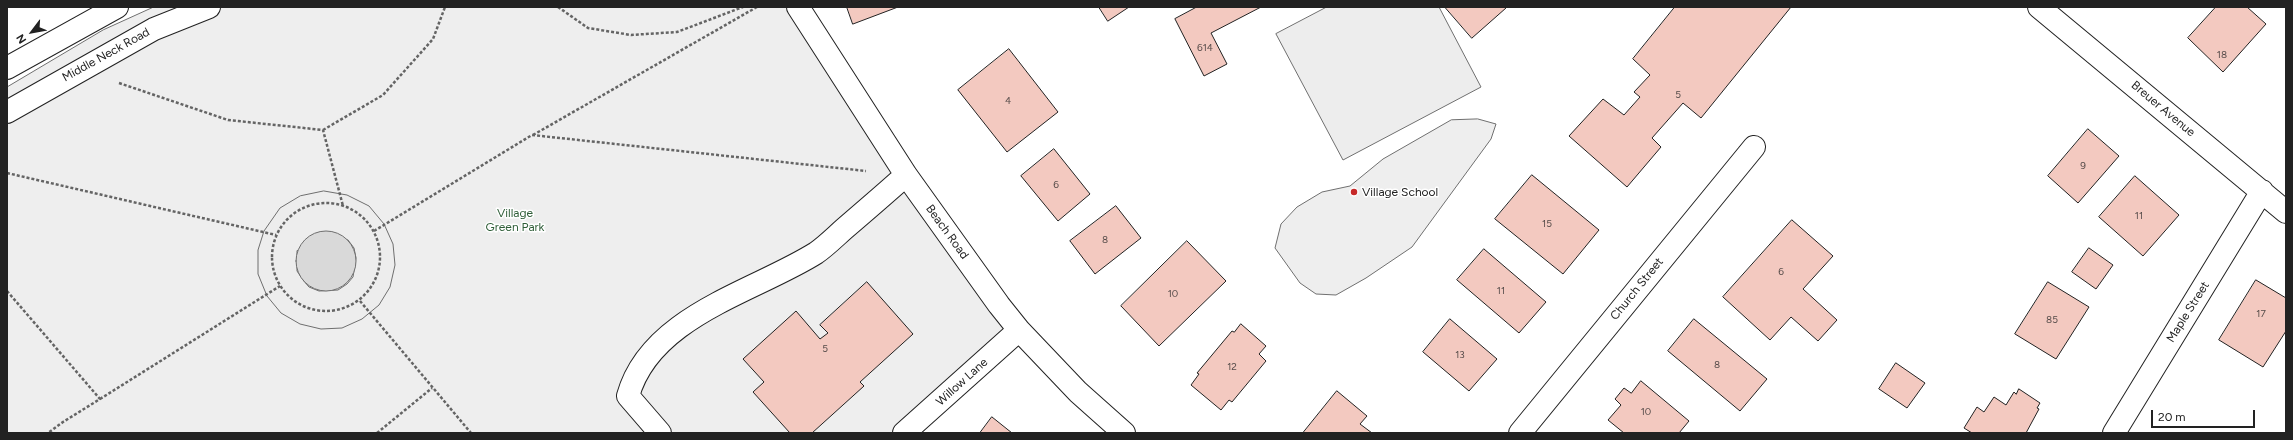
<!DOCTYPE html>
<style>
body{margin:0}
#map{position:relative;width:2293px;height:440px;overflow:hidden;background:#fff;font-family:Figtree,sans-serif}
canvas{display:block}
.frame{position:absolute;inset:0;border:8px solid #222;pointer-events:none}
.north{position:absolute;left:12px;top:12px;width:40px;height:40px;-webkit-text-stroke:3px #fff;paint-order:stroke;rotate:238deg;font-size:11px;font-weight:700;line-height:16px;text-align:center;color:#222}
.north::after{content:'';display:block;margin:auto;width:14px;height:18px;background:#222;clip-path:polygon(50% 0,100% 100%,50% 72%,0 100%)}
.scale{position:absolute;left:2151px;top:410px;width:104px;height:18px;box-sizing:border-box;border:2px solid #222;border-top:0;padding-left:5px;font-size:12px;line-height:14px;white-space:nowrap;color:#222;-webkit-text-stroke:3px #fff;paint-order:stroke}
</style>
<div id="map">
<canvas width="2293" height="440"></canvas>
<div class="frame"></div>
<div class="north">N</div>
<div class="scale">20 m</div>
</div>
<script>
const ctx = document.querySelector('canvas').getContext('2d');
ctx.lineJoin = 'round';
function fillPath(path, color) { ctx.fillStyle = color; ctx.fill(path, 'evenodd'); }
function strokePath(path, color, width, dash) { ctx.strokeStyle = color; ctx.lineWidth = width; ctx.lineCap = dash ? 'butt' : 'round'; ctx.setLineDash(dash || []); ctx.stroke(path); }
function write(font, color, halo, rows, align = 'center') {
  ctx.font = font + ' Figtree,sans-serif'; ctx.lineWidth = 3; ctx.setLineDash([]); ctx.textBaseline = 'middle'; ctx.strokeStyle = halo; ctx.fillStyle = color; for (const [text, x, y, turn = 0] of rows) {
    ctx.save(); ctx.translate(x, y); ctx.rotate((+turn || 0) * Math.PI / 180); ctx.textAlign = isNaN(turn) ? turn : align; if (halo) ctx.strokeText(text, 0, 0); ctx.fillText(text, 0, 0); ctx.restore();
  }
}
const green = new Path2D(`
 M154,7H798L1022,327L905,433H7V87L103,30Z
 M1478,119L1496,124L1491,139L1412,247L1366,278L1336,295L1316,294L1300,283L1275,248L1281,224L1297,207L1322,192L1350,186L1383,159L1451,120Z`);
const parking = new Path2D(`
 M1327,7H1439L1481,87L1343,160L1276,34Z
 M324,191L347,195L369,206L384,224L393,244L395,265L390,287L379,305L362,319L342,328L321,329L300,324L281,313L267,296L258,274V250L264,231L280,208L300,196ZM348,240L354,248L356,258L353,277L347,284L338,290L319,291L309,287L303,280L297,271V251Z`);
const water = new Path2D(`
 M296 261a30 30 0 1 1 60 0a30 30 0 1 1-60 0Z`);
const building = new Path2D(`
 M847,7H898L853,24Z
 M1099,7H1129L1108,21Z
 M1197,7H1261L1211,33L1227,64L1204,76L1175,19Z
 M1445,7H1505L1506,8L1472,38Z
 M1675,7H1791L1701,118L1683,103L1652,138L1661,147L1627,187L1569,136L1603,99L1624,115L1640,97L1634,92L1650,75L1633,59Z
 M2216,7H2247L2266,24L2223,72L2188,38Z
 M1009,49L1058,112L1007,152L958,90Z
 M2088,129L2119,156L2078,203L2048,176Z
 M1054,149L1090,194L1058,221L1021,176Z
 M1532,175L1599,230L1563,274L1495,219Z
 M2135,176L2179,215L2143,256L2099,217Z
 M1116,206L1141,238L1095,274L1070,241Z
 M1792,220L1833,256L1803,289L1837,320L1818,341L1791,317L1770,340L1723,297Z
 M1187,241L1226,281L1159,346L1121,306Z
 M2089,248L2113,265L2096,289L2072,272Z
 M1484,249L1546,302L1519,333L1457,280Z
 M2256,280L2286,298V331L2263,367L2219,340Z
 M867,282L913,334L860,382L864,386L812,433H790L753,392L764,382L743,359L796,311L820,339L828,333L820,325Z
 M2048,282L2089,307L2056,359L2015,334Z
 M1450,319L1497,359L1469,391L1423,352Z
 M1694,319L1767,379L1740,411L1668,351Z
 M1241,324L1266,346L1259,354L1266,361L1232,402L1229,400L1221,410L1191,385L1199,374L1197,373L1232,331L1234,332Z
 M1896,363L1925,383L1907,408L1879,389Z
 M1641,381L1689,421L1679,433H1624L1608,420L1621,405L1615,399L1624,388L1631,393Z
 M2019,389L2040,403L2037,408L2039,409L2026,433H1972L1964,428L1977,407L1984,412L1994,397L2006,405L2014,392L2016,394Z
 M1337,391L1367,416L1360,424L1372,433H1303Z
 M992,417L1012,433H980Z`);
const path = new Path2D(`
 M558,7L588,28L631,35L677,32L743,7
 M119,83L228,120L323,130L343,206
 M323,130L383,95L433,39L445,7
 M533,135L757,7
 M7,173L276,235
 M272 257a54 54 0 1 1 108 0a54 54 0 1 1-108 0Z
 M374,231L532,135L866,171
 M7,291L100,399L63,422L48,433
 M360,301L471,433
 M100,399L280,286
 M377,433L432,388`);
const minor = new Path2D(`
 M798,7L906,175L999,305L1019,330L1078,392L1124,433
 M2039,7L2286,212
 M660,433L628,396C650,316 754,292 816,253C826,246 835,237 844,229C865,211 886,193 906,175
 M904,433L1019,330
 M1520,433L1754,147
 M2114,433L2262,191`);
const major = new Path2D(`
 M7,68L117,7
 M7,112L154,29L209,7`);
const markers = [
 [1354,192,4,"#c62828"]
];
const numberNames = [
 ["614",1205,48],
 ["18",2222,55],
 ["5",1678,95],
 ["4",1008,101],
 ["9",2083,166],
 ["6",1056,185],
 ["11",2139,216],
 ["15",1547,224],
 ["8",1105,240],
 ["6",1781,272],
 ["11",1501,291],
 ["10",1173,294],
 ["17",2261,314],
 ["85",2052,320],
 ["5",825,349],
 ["13",1460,355],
 ["8",1717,365],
 ["12",1232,367],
 ["10",1646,412]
];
const streetNames = [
 ["Middle Neck Road",106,55,-29],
 ["Breuer Avenue",2163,109,40],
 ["Beach Road",947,232,54],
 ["Church Street",1637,289,-51],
 ["Maple Street",2188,312,-58],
 ["Willow Lane",962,382,-42]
];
const poiNames = [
 ["Village School",1362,192]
];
const parkNames = [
 ["Village",515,213],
 ["Green Park",515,227]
];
fillPath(green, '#eee');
strokePath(green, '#6f6f6f', 1);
fillPath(parking, '#ededed');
strokePath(parking, '#6f6f6f', 1);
fillPath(water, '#d9d9d9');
strokePath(water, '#6f6f6f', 1);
fillPath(building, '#f3c9c0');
strokePath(building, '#222', 1);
strokePath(minor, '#222', 24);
strokePath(major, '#222', 24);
strokePath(path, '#646464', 2.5, [3, 2]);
strokePath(minor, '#fff', 22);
strokePath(major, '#fff', 22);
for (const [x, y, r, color] of markers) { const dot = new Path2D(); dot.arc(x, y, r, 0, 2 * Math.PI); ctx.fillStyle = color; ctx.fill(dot); strokePath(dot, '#fff', 1.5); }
write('10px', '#564c4a', null, numberNames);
write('12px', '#222', '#fff', streetNames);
write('12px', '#222', '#fff', poiNames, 'left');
write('12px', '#2f5e38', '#fff', parkNames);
</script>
